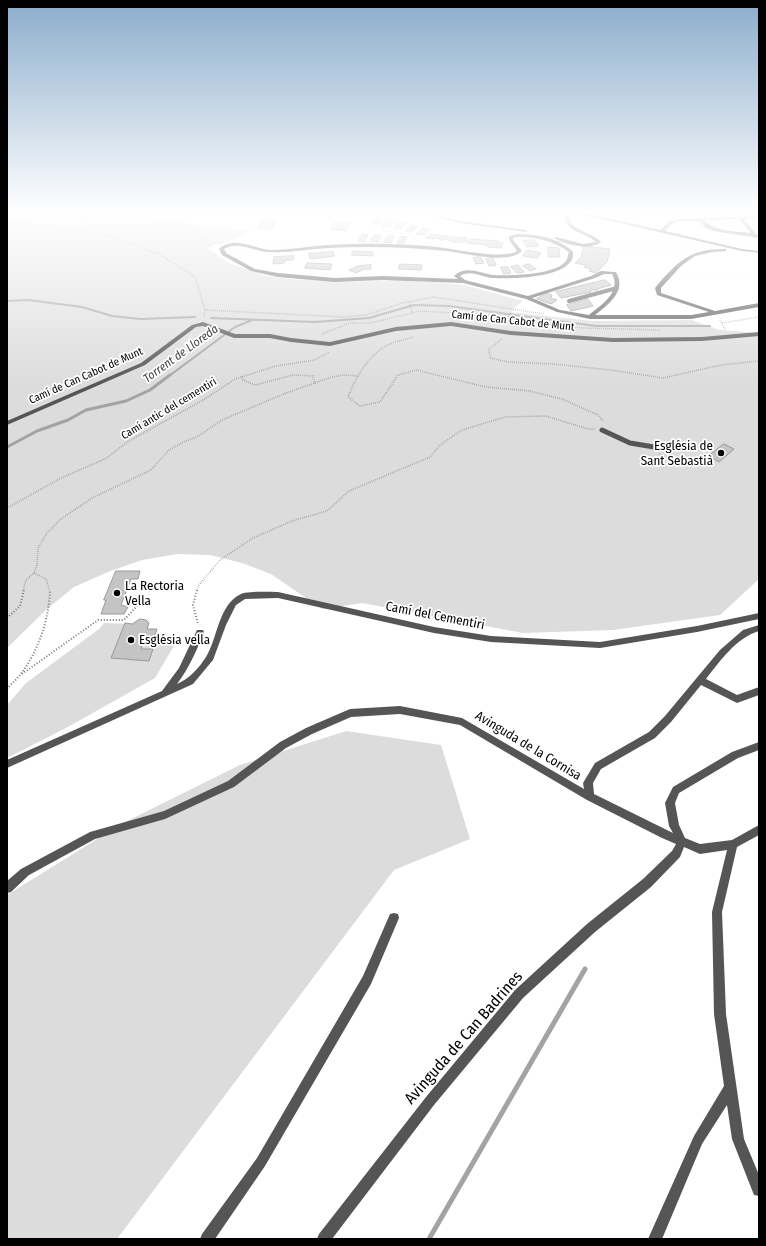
<!DOCTYPE html>
<meta charset="utf-8">
<style>
body{margin:0}
#map{position:relative;width:766px;height:1246px;overflow:hidden;background:#fff;font-family:"Fira Sans Condensed",sans-serif}
canvas{display:block}
.frame{position:absolute;inset:0;border:8px solid #000;pointer-events:none}
</style>
<div id="map">
<canvas width="766" height="1246"></canvas>
<div class="frame"></div>
</div>
<script>
const ctx = document.querySelector('canvas').getContext('2d');
ctx.lineJoin = 'round';
function fillPath(path, color) { ctx.fillStyle = color; ctx.fill(path, 'evenodd'); }
function strokePath(path, color, width, dash) { ctx.strokeStyle = color; ctx.lineWidth = width; ctx.lineCap = dash ? 'butt' : 'round'; ctx.setLineDash(dash || []); ctx.stroke(path); }
function write(font, color, halo, rows, align = 'center') {
  ctx.font = font + ' "Fira Sans Condensed",sans-serif'; ctx.lineWidth = 3.5; ctx.setLineDash([]); ctx.textBaseline = 'middle'; ctx.strokeStyle = halo; ctx.fillStyle = color; for (const [text, x, y, turn = 0] of rows) {
    ctx.save(); ctx.translate(x, y); ctx.rotate((+turn || 0) * Math.PI / 180); ctx.textAlign = isNaN(turn) ? turn : align; if (halo) ctx.strokeText(text, 0, 0); ctx.fillText(text, 0, 0); ctx.restore();
  }
}
const green = new Path2D(`
 M7,212H118L191,224L251,231L225,243L207,247L227,262L266,276L290,279L353,282L400,280L434,282L465,285L523,301L509,312L593,321L692,320L719,330L759,333V579L720,615L613,630L523,633L362,603L322,609L271,574L242,563L210,555L177,554L142,560L108,572L74,587L47,609L7,648Z
 M140,619L146,620L149,623L147,629H157L155,635L178,639L155,678L66,728L9,757L7,755V705L26,683L99,629L104,623L132,624Z
 M346,731L441,745L470,839L394,870L117,1239H7V895L123,823L240,765Z`);
const streamFar2 = new Path2D(`
 M7,301L28,300L82,307L112,316L140,319L195,317
 M211,318L315,322L369,318L414,305L449,306L596,326H710
 M169,376L235,327L252,320`);
const streamFar1 = new Path2D(`
 M7,447L37,431L68,420L86,410L126,401L150,390L170,375`);
const stream = new Path2D(`
 M429,1239L585,969`);
const building = new Path2D(`
 M378,218L384,219L377,225L371,223Z
 M262,220H276L272,229L258,228Z
 M389,220L395,222L388,227L382,226Z
 M335,222L350,223L346,231L331,229Z
 M400,223L406,224L400,229L394,228Z
 M412,225L418,226L412,232L405,231Z
 M423,228L429,229L424,235L417,234Z
 M362,234L368,235L364,242L358,241Z
 M432,234L458,238V237L467,238L465,242H452L447,239L441,240L435,237L434,239L426,238Z
 M374,235L381,236L378,242L371,241Z
 M388,236H394L391,243L384,242Z
 M401,236L407,237L404,243H397Z
 M470,239L499,241V243H503L501,248L488,247L486,245L467,243Z
 M535,240L539,246L527,247L523,241Z
 M584,246L610,249L607,262L596,273L589,271L591,269L584,267L586,265L575,263L581,257Z
 M548,247L559,248L560,257H549Z
 M527,250L541,253L537,258L523,256Z
 M353,251L373,252V256L352,255Z
 M333,252L335,256L310,259L309,254Z
 M294,256L293,260H285L284,263L273,264L274,257Z
 M480,257L484,263L476,264L473,258Z
 M493,258L496,265L489,266L486,259Z
 M307,263L332,264L330,270L305,268Z
 M400,264L422,265L421,270L399,269Z
 M529,264L536,269L530,271L523,266Z
 M371,265V269H364L356,273L349,270L358,266Z
 M518,265L524,272L517,273L511,267Z
 M501,267H508L511,273L504,274Z
 M605,280L611,285L597,289L598,290H590L591,292L561,298L556,292Z
 M546,293L552,295L551,298L557,300L551,304L537,299Z
 M588,299L593,306L571,311L567,305Z
 M724,444L734,449L719,462L709,456Z
 M116,571H140L138,579H131L121,605L128,607L124,614H101L106,600H104Z
 M140,619L146,620L149,623L147,629H157L153,640L144,639L141,649H153L149,661L111,658L125,623L132,624Z`);
const pathFar1 = new Path2D(`
 M104,212C128,215 166,213 187,225C197,231 203,242 213,248
 M7,221L106,235L159,254L195,277L205,310L204,317
 M381,230L412,235L416,240
 M80,231L90,212
 M409,302L412,312
 M205,310L344,317L366,315L402,303L434,297L544,314
 M508,317L513,310
 M720,320L725,330
 M722,323L759,317
 M322,334L350,323H371L420,311L503,316L583,328L660,330
 M413,337C404,340 392,342 384,347C367,358 355,379 348,397L360,406L380,402L398,375L416,370L486,387L530,391L562,399L598,415L603,421
 M502,339L489,349L490,358L508,362L552,364L611,370L663,378L721,365L759,361
 M242,376L243,380L255,385L293,375L313,376L315,384
 M659,454C676,462 694,464 713,461
 M7,508L61,478L105,459L129,441L205,399L235,379L276,366L315,360L329,352
 M34,573L37,565L38,548L47,533L61,519L92,498L151,470L169,450L183,442L197,437L222,420L286,393L332,377L343,375L358,376
 M23,591L26,580L34,573L46,579L50,591
 M197,591L199,585L220,560L253,538L292,521L327,511L349,491L430,457L440,445L462,430L505,417L546,416L588,429H595`);
const path = new Path2D(`
 M197,590L193,605L198,624
 M7,618L20,606L24,590
 M22,674L98,620H124L137,606
 M7,689C11,684 16,680 20,675C38,652 49,620 50,590`);
const laneFar1 = new Path2D(`
 M569,301L617,288`);
const lane = new Path2D(`
 M602,430L630,443L654,447`);
const street = new Path2D(`
 M419,212H426L460,221L526,230L528,231L526,232L460,223Z
 M554,212L584,213L661,230L669,221L679,219L759,216V218L744,219L756,234L759,235V237L756,238L753,237L713,231L706,228L699,221H679L673,223L665,231L742,249L759,251V253L742,251L584,215L568,214C570,232 591,231 601,242C589,251 566,245 554,238L556,237L583,244L596,242C584,231 566,234 564,214L556,213ZM739,219L751,233C735,231 716,232 704,220Z
 M517,234C536,234 560,238 573,252C573,255 573,259 571,261C560,278 512,279 493,278C482,277 470,269 460,276L465,280L528,296L591,276L601,271L614,272H616C627,291 609,304 595,315H691L709,312L657,295L655,288C677,262 689,249 724,249H726V251L712,252L695,256L681,266L661,288V293L715,311L759,303V307L691,319H590L557,312L526,299L463,283L383,280L335,282L278,277L251,271L222,255L219,249C234,235 253,249 271,250C290,250 309,246 328,245C364,243 401,243 437,247C456,249 503,260 517,251L509,240V236ZM517,237C535,236 554,241 569,252C568,254 568,257 567,259C560,275 509,276 493,275C480,273 465,265 454,276L458,279L383,276L335,278L278,273L255,269L226,253L224,249C239,240 254,252 270,252C289,253 309,249 328,248C367,246 407,247 446,251C466,253 507,265 522,251L513,240V238ZM604,274H612C622,292 601,305 589,315L560,310L532,298L595,278Z
 M203,322L235,334H270L291,338L330,342L396,327L451,322L511,331L613,338L702,337L759,332V336L702,341L613,342L511,335L451,326L396,331L330,346L291,342L270,338H234L203,326L196,327L145,365L7,425V421L141,363L192,325Z
 M278,592L434,627L491,636L600,642L697,626L759,613V619L697,632L600,648L491,642L434,633L278,598L245,599L236,605L226,625L213,660L193,684L7,768V760L162,691L179,668L197,630H203L204,632C197,650 189,668 177,684C189,679 199,668 206,657C218,638 218,605 241,594C248,591 270,592 278,592Z
 M759,625V631C736,638 720,661 706,679L737,695L759,687V695L737,703L701,685L671,722L655,738L601,769L593,783L594,794L673,833L669,826L665,803L673,787L732,752L759,742V750L738,758L679,793L675,803L679,825L685,838L700,844L732,840L759,825V835L737,847L722,912L726,1014L744,1139L759,1175V1196L754,1195L732,1139L727,1105L702,1144L662,1239H648L694,1136L724,1086L714,1014L712,912L727,850L700,854L684,847L680,857L651,887L595,932L523,998L434,1105L332,1239H317L319,1234L426,1097L515,990L587,924L643,879L672,851L676,844L662,838L587,800L460,725L400,714L351,717L312,734L286,748L234,787L165,819L95,839L29,875L11,892L7,893V881L21,869L90,832L164,811L228,781L280,742L306,728L350,709L400,706L462,718L584,789L583,783L595,763L649,732L665,716L720,650L743,630Z
 M394,913L398,914L399,918L371,984L265,1166L215,1239H200L202,1234L257,1158L363,976L390,914Z`);
const markers = [
 [721,453,4,"#000"],
 [117,593,4,"#000"],
 [131,640,4,"#000"]
];
const farStreetnames = [
 ["Camí de Can Cabot de Munt",513,321,6],
 ["Camí de Can Cabot de Munt",86,376,-24],
 ["Camí antic del cementiri",169,409,-31]
];
const farWaternames = [
 ["Torrent de Lloreda",181,354,-36]
];
const poiNames = [
 ["Església de",713,446,"right"],
 ["Sant Sebastià",713,461,"right"],
 ["La Rectoria",125,586],
 ["Vella",125,601],
 ["Església vella",139,640]
];
const streetNames = [
 ["Camí del Cementiri",435,616,11],
 ["Avinguda de la Cornisa",528,746,31]
];
const nearStreetnames = [
 ["Avinguda de Can Badrines",464,1038,-49]
];
fillPath(green, '#dcdcdc');
strokePath(streamFar2, '#a3a3a3', 2);
strokePath(streamFar1, '#a3a3a3', 3);
strokePath(stream, '#a3a3a3', 5);
fillPath(building, '#c4c4c4');
strokePath(building, '#999', 1);
strokePath(pathFar1, '#777', 1.5, [0.5, 1.5]);
strokePath(path, '#777', 2, [1, 2]);
strokePath(laneFar1, '#555', 4);
strokePath(lane, '#555', 5);
fillPath(street, '#555');
const sky = ctx.createLinearGradient(0, 0, 0, 386);
sky.addColorStop(0, '#8cadcc');
sky.addColorStop(0.55, '#fff');
sky.addColorStop(1, '#ffffff00');
ctx.fillStyle = sky;
ctx.fillRect(0, 0, 766, 386);
for (const [x, y, r, color] of markers) { const dot = new Path2D(); dot.arc(x, y, r, 0, 2 * Math.PI); ctx.fillStyle = color; ctx.fill(dot); strokePath(dot, '#fff', 1.5); }
write('11px', '#000', '#fff', farStreetnames);
write('italic 12px', '#444', '#fff', farWaternames);
write('13px', '#000', '#fff', poiNames, 'left');
write('13px', '#000', '#fff', streetNames);
write('16px', '#000', '#fff', nearStreetnames);
</script>
